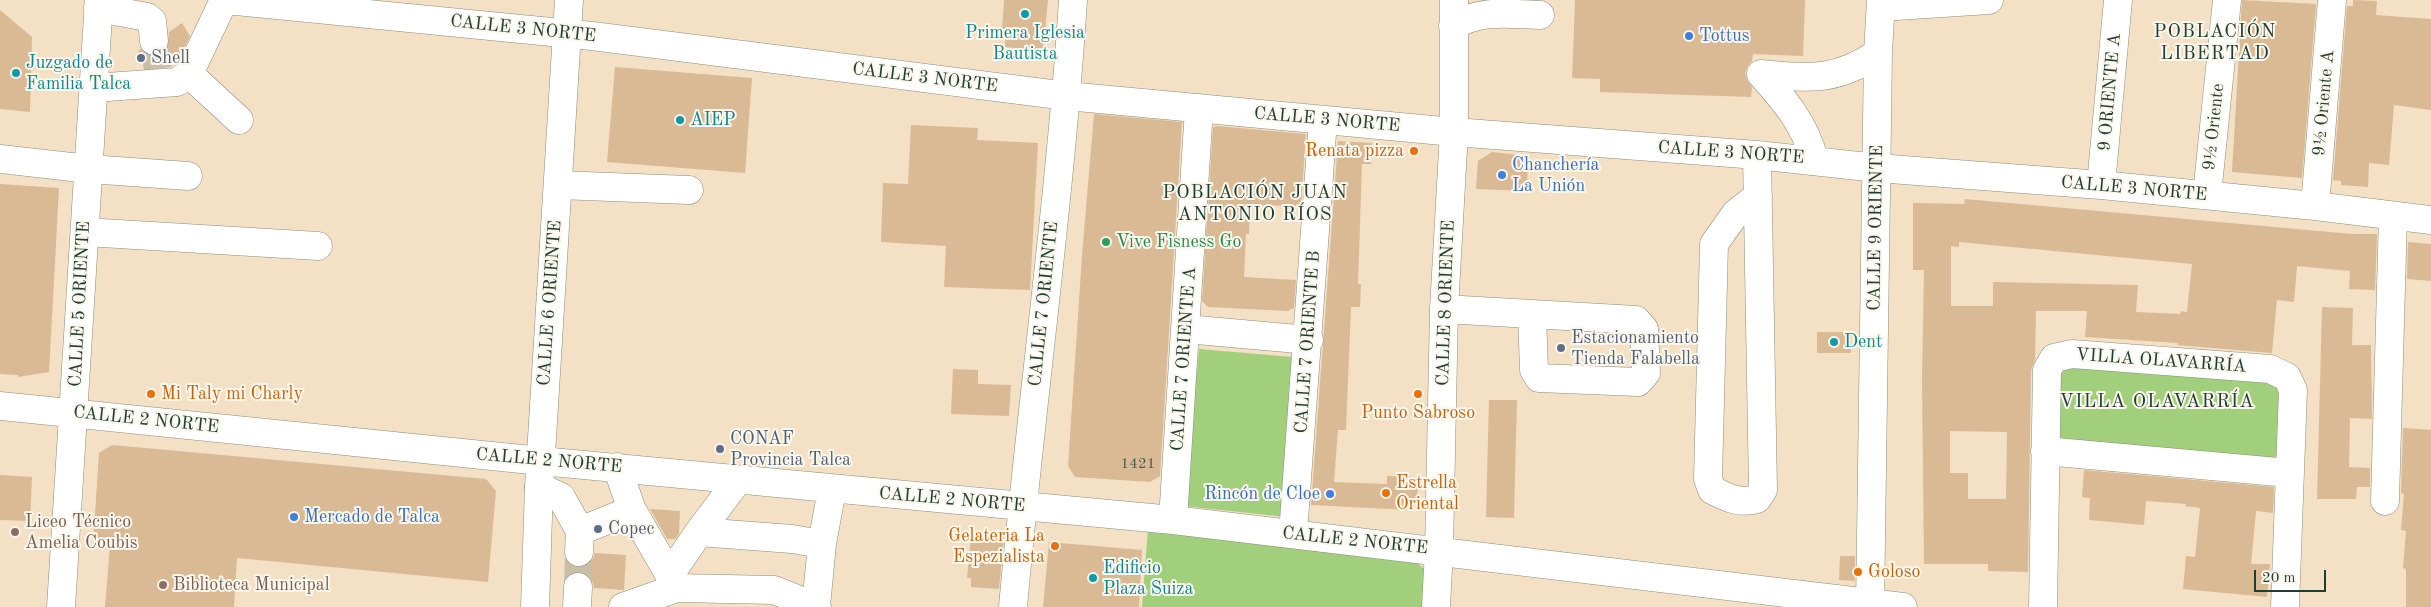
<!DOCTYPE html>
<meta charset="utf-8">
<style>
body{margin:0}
#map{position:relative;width:2431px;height:607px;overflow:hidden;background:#f4e0c5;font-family:"Old Standard TT",serif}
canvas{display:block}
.scale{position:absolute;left:2254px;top:570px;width:72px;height:22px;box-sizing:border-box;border:2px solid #1f3d34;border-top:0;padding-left:6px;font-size:15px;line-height:18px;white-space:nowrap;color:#1f3d34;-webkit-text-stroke:4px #fbf7ec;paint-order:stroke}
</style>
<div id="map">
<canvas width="2431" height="607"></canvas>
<div class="scale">20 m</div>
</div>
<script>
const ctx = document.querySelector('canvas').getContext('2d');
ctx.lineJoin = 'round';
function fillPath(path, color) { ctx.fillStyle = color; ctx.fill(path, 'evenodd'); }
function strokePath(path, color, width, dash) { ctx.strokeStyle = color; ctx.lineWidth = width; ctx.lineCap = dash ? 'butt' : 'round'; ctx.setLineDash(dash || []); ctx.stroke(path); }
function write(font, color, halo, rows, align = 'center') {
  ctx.font = font + ' "Old Standard TT",serif'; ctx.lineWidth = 4; ctx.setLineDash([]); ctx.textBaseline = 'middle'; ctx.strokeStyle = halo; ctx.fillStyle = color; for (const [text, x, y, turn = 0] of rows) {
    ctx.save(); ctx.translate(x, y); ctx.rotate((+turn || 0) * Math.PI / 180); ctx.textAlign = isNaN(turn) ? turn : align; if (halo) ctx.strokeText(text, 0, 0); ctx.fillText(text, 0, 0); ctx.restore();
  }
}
const green = new Path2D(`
 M1199,349L1293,357L1286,517L1184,506Z
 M2058,362L2283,379L2278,461L2053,440Z
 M1148,529L1411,556L1424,569V607H1142Z`);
const building = new Path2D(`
 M1004,0H1048L1043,51L1005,47L1006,29H1002Z
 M1575,0H1805L1803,56L1753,54L1752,61L1748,66L1745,73L1747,80L1752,87L1751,97L1600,92V79L1572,78Z
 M2242,0L2316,4L2302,178L2232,172Z
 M2353,0L2377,1L2376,15L2431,19V110L2394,105L2389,165L2369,163L2368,187L2341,185V181L2333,180L2347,6H2353Z
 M0,10L32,37L30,112L0,109Z
 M182,23L190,36L181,55L161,67L149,68L138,51L141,49L147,55L155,57L163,54L168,47L169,32Z
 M615,67L752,78L745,173L607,162Z
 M1094,114L1182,122L1160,476L1150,482L1075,477L1068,466L1082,255Z
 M911,125L978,128L977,140L1038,143L1030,290L944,287L946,246L881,242L883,183L908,184Z
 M1217,126L1306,134L1301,206L1250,205L1249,234H1246L1244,277L1296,280L1294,308L1288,311L1208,307L1202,301L1213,127Z
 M1338,141L1372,143L1371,164H1362L1358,284H1361L1360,307H1351L1346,430H1338L1334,482L1387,484V476L1418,477L1417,503L1409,510L1311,505Z
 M1492,152L1528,156L1527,191L1476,189L1478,161Z
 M0,184L59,188L49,372L18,377V375L0,374Z
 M1965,199L2352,234H2377L2375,290L2349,289L2350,271L2297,266L2294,302L2277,300L2272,353L2177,345L2178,343L2085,337L2087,311H2036L2035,360L2031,370L2028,572L1988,571V564H1924L1922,380L1924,270H1913V203L1964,204ZM1959,242L2192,264L2187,312L2181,311L2180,314L2136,312L2138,285L1993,282V306H1951V246L1959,247ZM1950,431L2007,432L2006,499H1968V473H1950Z
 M2408,242L2431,244V281L2407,279Z
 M2322,307L2353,308L2352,345H2371L2372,419L2350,418L2349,467L2370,468V487H2357L2356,499H2317Z
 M1817,332H1851V353H1817Z
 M953,369L978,370V384L1011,385L1009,416L951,414Z
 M1489,400H1517L1514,518L1486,517Z
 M2403,428L2431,430V607H2406V569L2403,568L2406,531L2401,530L2404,494L2401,493Z
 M112,445L486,479L496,491L488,582L237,558L234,607H105L110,545L93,544L99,453Z
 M2084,470L2274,487L2273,513L2256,511L2251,564H2270L2267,597L2183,589L2186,556L2195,557L2200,508L2185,506L2186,504L2146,501L2144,525L2089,520L2090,498L2082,497Z
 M0,475L32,477L30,521L0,520Z
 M650,509L680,511L679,534L675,539H667Z
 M971,535L1004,537L999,589L971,587V578H967Z
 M1049,542L1142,550L1139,607H1043Z
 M595,553L626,555L624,590L594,588L592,580L587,574L579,571L571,573V565L579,568L587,566L592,560Z
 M1840,556H1855V581L1839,580Z`);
const minorTunnel = new Path2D(`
 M154,41L158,70
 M578,587L579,552`);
const minor = new Path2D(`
 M226,0L592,36L1067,96L1454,132L1757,155L1877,168L2101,185L2315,206L2431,220
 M1881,7L1989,0
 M98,8L147,17L152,21L154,41
 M1453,26C1481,9 1508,14 1540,15
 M189,74L239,120
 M1761,74C1809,78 1836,82 1878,53
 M1761,74C1785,101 1805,124 1814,159
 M93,88L177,82L189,74L224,0
 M1757,155L1763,490L1757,499C1739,504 1728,498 1712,490L1708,479L1714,244L1736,213L1758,196
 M0,159L89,169L188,176
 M558,185L689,190
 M2101,185L2118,0
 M2207,195L2227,0
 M2315,206L2332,0
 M85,232L318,246
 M1444,309L1636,320L1644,329L1646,373L1638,382L1539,378L1534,370L1532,314
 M1186,329L1309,340
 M2045,451L2289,473
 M541,461L1173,520L1903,607
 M617,467L632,510L677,588
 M539,487L561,497L580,531
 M2385,501L2393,216
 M1173,520L1199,108
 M699,532L792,539L822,544L816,606
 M1293,534L1323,120
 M822,544L832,489
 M579,552L580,531L632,510
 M669,576L699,532L738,480
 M577,607L578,587
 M623,607L677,588L774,590L817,607
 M1013,607C1031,404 1060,203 1073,0
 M1436,607L1439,550L1444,309L1454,132V0
 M1870,607L1878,53L1881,0
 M2043,607L2047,370L2054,358L2072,354L2270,369L2287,377L2293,390L2285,607`);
const major = new Path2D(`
 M0,406L541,461
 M61,607L99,0
 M535,607L539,487L569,0`);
const markers = [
 [1025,14,5,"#0f9aa8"],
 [1689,36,5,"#3f7fe0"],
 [141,58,5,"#5c6f8a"],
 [16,73,5,"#0f9aa8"],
 [680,120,5,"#0f9aa8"],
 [1414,151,5,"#e8710a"],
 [1502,175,5,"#3f7fe0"],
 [1106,242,5,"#2e9e5b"],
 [1834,342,5,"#0f9aa8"],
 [1561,348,5,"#5c6f8a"],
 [151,394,5,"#e8710a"],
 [1418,394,5,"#e8710a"],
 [720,449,5,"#5c6f8a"],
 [1386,493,5,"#e8710a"],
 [1330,494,5,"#3f7fe0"],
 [294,517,5,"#3f7fe0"],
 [598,529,5,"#5c6f8a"],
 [15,532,5,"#8d6e63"],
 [1055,546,5,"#e8710a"],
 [1858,572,5,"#e8710a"],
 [1093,578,5,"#0f9aa8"],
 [163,585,5,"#8d6e63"]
];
const numberNames = [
 ["1421",1138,464]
];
const streetNames = [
 ["CALLE 3 NORTE",523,29,6],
 ["CALLE 3 NORTE",925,78,7],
 ["9 ORIENTE A",2110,92,-85],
 ["9½ Oriente A",2324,103,-85],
 ["CALLE 3 NORTE",1327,120,5],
 ["9½ Oriente",2214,127,-84],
 ["CALLE 3 NORTE",1731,153,4],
 ["CALLE 3 NORTE",2134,189,5],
 ["CALLE 9 ORIENTE",1876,228,-89],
 ["CALLE 6 ORIENTE",550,303,-86],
 ["CALLE 8 ORIENTE",1446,303,-88],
 ["CALLE 5 ORIENTE",80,304,-87],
 ["CALLE 7 ORIENTE",1044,304,-84],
 ["CALLE 7 ORIENTE B",1308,342,-86],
 ["CALLE 7 ORIENTE A",1184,359,-86],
 ["VILLA OLAVARRÍA",2161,361,4],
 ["CALLE 2 NORTE",146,420,6],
 ["CALLE 2 NORTE",549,461,5],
 ["CALLE 2 NORTE",952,500,5],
 ["CALLE 2 NORTE",1355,541,6]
];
const cultureNames = [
 ["Primera Iglesia",1025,33,"center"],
 ["Bautista",1025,54,"center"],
 ["Juzgado de",26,63],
 ["Familia Talca",26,84],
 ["AIEP",690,120],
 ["Dent",1844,342],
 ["Edificio",1103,568],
 ["Plaza Suiza",1103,589]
];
const shopNames = [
 ["Tottus",1699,36],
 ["Chanchería",1512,165],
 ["La Unión",1512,186],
 ["Rincón de Cloe",1320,494,"right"],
 ["Mercado de Talca",304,517]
];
const serviceNames = [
 ["Shell",151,58],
 ["Estacionamiento",1571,338],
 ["Tienda Falabella",1571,359],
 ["CONAF",730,439],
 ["Provincia Talca",730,460],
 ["Copec",608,529]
];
const foodNames = [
 ["Renata pizza",1404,151,"right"],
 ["Mi Taly mi Charly",161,394],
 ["Punto Sabroso",1418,413,"center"],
 ["Estrella",1396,483],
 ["Oriental",1396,504],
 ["Gelateria La",1045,536,"right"],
 ["Espezialista",1045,557,"right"],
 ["Goloso",1868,572]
];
const leisureNames = [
 ["Vive Fisness Go",1116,242]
];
const educationNames = [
 ["Liceo Técnico",25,522],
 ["Amelia Coubis",25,543],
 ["Biblioteca Municipal",173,585]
];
const neighbourhoodNames = [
 ["POBLACIÓN",2215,32],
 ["LIBERTAD",2215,54],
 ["POBLACIÓN JUAN",1255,193],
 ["ANTONIO RÍOS",1255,215],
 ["VILLA OLAVARRÍA",2157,402]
];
fillPath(green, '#a2cf7c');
fillPath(building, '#d9ba95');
strokePath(minorTunnel, '#c9bfa8', 28, [28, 14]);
strokePath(minor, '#8a8e7c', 29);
strokePath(major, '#8a8e7c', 29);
strokePath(minor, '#fff', 28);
strokePath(major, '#fff', 28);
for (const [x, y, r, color] of markers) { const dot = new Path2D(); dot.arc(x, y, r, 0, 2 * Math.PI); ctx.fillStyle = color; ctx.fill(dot); strokePath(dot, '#fbf7ec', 2); }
write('15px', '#4e5c4c', null, numberNames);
write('18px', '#1f3d34', '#fbf7ec', streetNames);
write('18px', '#0d838f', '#fbf7ec', cultureNames, 'left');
write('18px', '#366cbe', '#fbf7ec', shopNames, 'left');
write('18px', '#4e5e75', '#fbf7ec', serviceNames, 'left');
write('18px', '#c56008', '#fbf7ec', foodNames, 'left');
write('18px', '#27864d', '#fbf7ec', leisureNames, 'left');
write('18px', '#785e54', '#fbf7ec', educationNames, 'left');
ctx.letterSpacing = '1px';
write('19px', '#1f3d34', '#fbf7ec', neighbourhoodNames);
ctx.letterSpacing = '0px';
</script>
